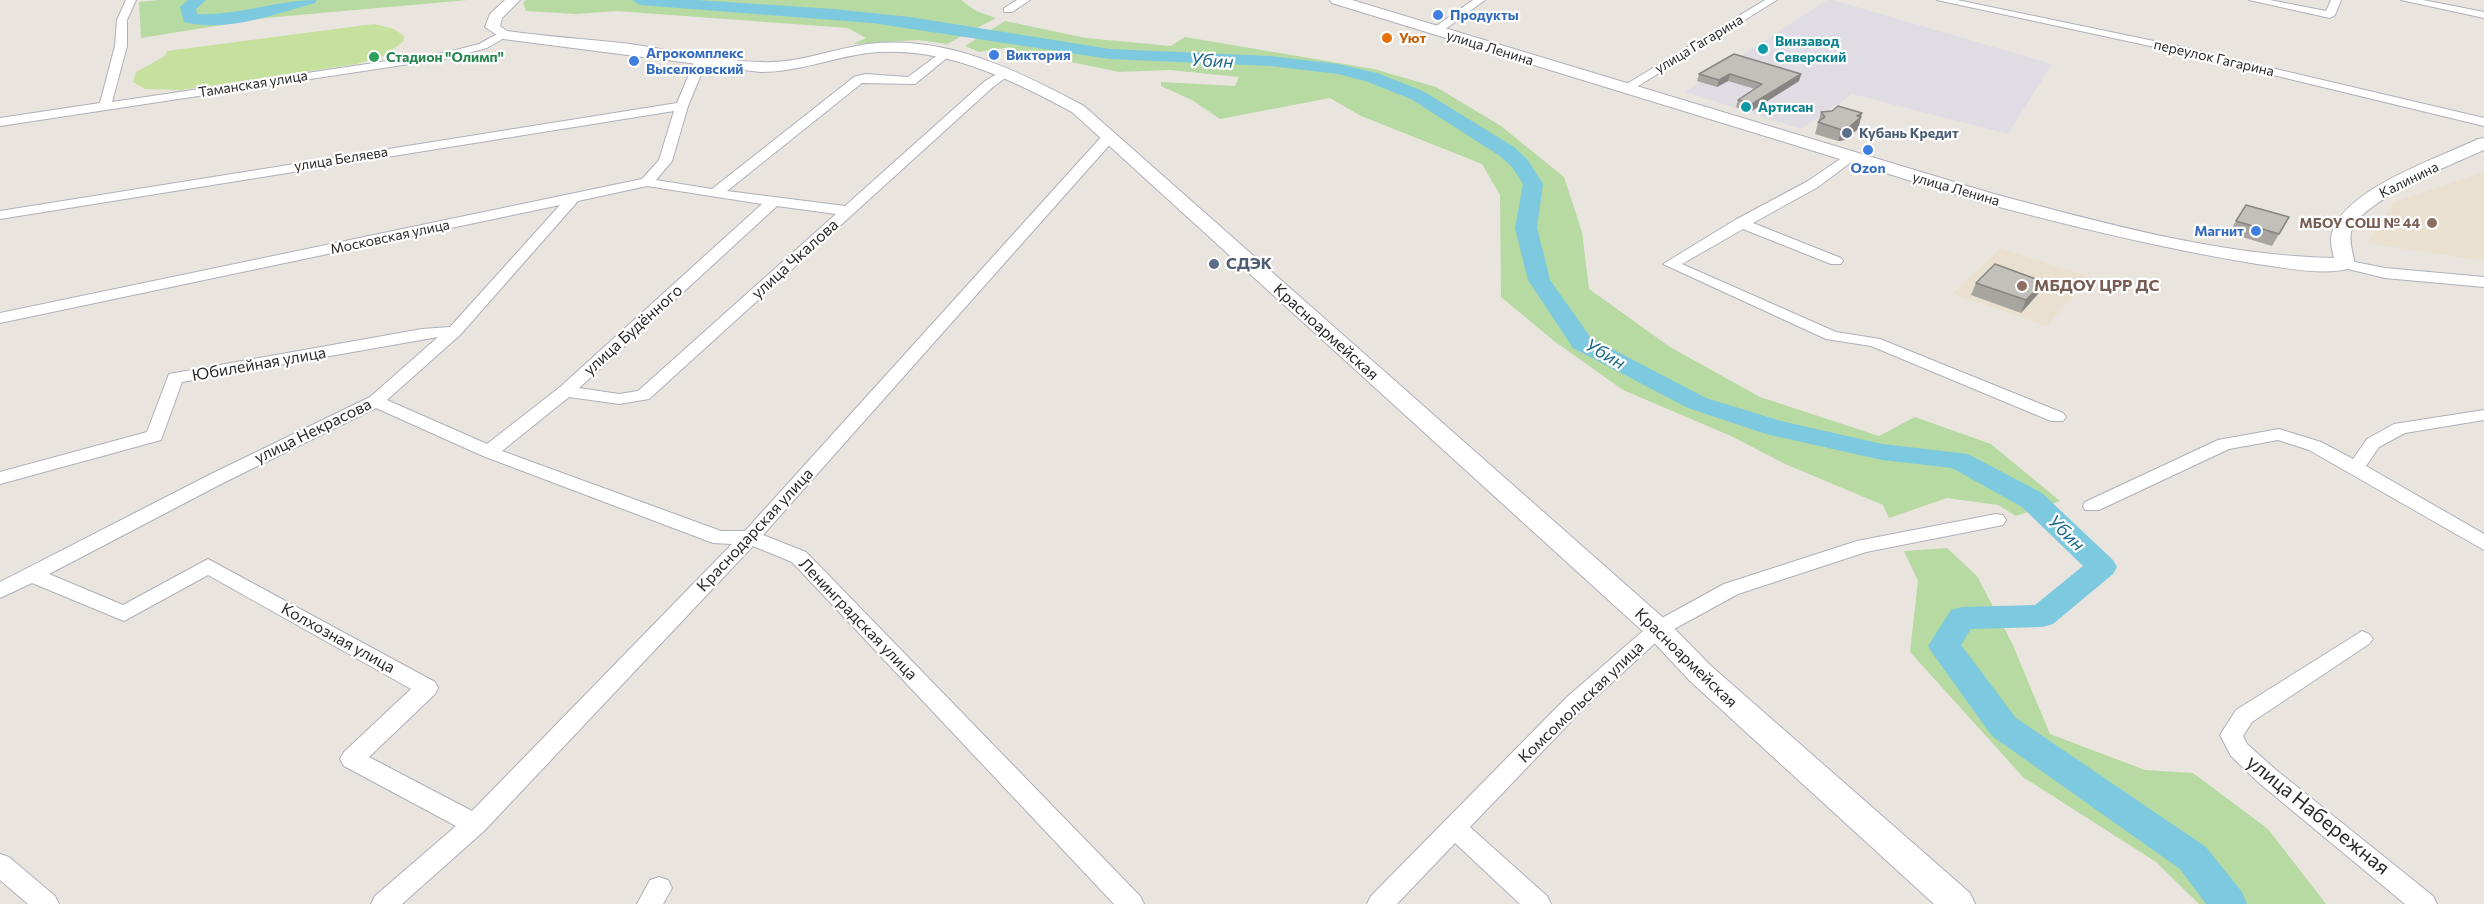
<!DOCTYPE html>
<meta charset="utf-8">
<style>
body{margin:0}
canvas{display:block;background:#eae4de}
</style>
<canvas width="2484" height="904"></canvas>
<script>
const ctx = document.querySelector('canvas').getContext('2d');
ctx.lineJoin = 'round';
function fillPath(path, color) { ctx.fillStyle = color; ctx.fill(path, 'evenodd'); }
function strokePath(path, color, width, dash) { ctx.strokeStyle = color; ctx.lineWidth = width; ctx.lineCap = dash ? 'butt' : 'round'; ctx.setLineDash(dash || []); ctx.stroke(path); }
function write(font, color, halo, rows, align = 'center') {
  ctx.font = font + ' Commissioner,sans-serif'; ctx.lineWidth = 4.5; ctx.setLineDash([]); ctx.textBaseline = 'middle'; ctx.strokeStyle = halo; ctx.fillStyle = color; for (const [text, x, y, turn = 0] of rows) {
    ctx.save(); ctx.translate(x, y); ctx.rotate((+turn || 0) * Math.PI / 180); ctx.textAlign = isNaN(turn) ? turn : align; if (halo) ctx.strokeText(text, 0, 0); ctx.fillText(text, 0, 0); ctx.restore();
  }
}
const industrial = new Path2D(`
 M1827,0H1833L2052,64L2008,134L1852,94L1801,129L1685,92Z`);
const education = new Path2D(`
 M2484,172V261L2367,243L2394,202Z
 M2000,248L2090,277L2047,326L1952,294Z`);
const green = new Path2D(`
 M158,0H468L265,18L141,38L139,2Z
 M526,0H961L976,11L996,18L947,44L918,40L853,44L866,38L848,28L616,11L576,14L526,11L523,3Z
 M1005,21L1086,38L1171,46L1185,37L1374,69L1436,87L1501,126L1564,177L1582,232L1589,289L1670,347L1760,397L1879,436L1915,417L1991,444L2060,501L2016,516L1998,505L1947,498L1889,518L1883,505L1785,464L1731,436L1623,390L1554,341L1501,297L1500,195L1482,164L1361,116L1330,98L1220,119L1192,100L1161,86V82L1235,86L1239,77L1170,70L1119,72L1004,48L979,52L965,46Z
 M1947,548L1977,576L2012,643L2050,734L2145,770L2193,773L2268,829L2326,904H2199L2156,862L2023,777L1910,652L1918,581L1904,551Z`);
const pitch = new Path2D(`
 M374,24L394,29L404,36L403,42L383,56L357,64L181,90L145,89L133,82L136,72L165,56L167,51Z`);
const river = new Path2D(`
 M188,0H206L196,9L197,14C238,16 276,0 317,0L315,3C275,14 226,33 184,22L180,7Z
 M632,0H697L833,9L910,17L1110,49L1270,56L1338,64L1377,73L1423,91L1514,147L1527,159L1543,184L1537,228L1550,280L1591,338L1706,398L1781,421L1882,444L1968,454L2042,493L2113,560L2117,567L2113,574L2053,624L2042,627L1971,629L1961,645L2016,718L2206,847L2242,892L2247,904H2206L2180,869L1992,736L1933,654L1928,646L1951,610L1962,607L2035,605L2083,566L2022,507L1952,468L1882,460L1766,434L1688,408L1573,348L1528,280L1515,228L1523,184L1512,167L1500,156L1411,99L1365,81L1338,74L1270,66L1110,59L872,23L640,5Z`);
const street = new Path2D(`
 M126,0H136L127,20V46L112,102L448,52L479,44L499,33L509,35L487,48L449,58L0,126V118L100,103L115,46L117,20Z
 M1017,0H1030L1012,12H1004V8Z
 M1473,0H1485L1440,33H1432V29Z
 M1765,0H1777L1630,91L1620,88Z
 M1937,0H1957L2178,46L2484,118V126L2178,52Z
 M2249,0H2270L2326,11L2331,0H2341L2335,15L2330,18Z
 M2401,0H2423L2484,12V18Z
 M943,51L953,53L915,84L862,83L727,191L845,206L985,81L1002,71L1012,73L993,87L649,399L619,404L569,397L502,451L721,531H745L1103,135H1113V141L763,535L806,552L1140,896L1144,904H1114L792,562L753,546L484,831L402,904H371L375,896L456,826L344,766L340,759L344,752L411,689L208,575L124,621L32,583L0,598V582L211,474L370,397L438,337L182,382L161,440L0,484V472L147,432L169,374L422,329L450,327L560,205L0,323V313L642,179L659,160L674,111L0,219V211L677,103L695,60L701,57L707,60L688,106L672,161L656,180L712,189L854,77L865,74L908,77ZM647,186L762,204L560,387L487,444L387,400L461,334L578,201ZM777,206L836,214L638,391L619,394L579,388ZM376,408L483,456L713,543L732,544L472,811L369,757L435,694L438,688L435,682L208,559L123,605L49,574L225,482Z
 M1849,153L1854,154V160L1818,187L1753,223L1841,258L1843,261L1841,264H1831L1743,229L1682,264L1836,332L1880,339L2063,413L2066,417L2063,421H2051L1871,346L1826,339L1663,264L1735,220L1808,181Z
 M2345,260L2385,268L2484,277V287L2385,278L2340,267L2338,264Z
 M2484,410V420L2405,433L2379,447L2366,466L2484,534V550L2309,450L2278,440L2229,449L2099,510H2085L2083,506L2085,502L2218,440L2279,429L2321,442L2353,459L2367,439L2394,424Z
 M1996,514L2003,515L2006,520L2003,525L1866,552L1738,594L1665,634L1583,709L1470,827L1547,896L1551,904H1520L1455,843L1397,904H1367L1371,896L1567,697L1651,624L1724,584L1857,541Z
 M2362,631L2369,634L2373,639L2369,644L2252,722L2243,736L2247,744L2275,769L2433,896L2437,904H2405L2259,783L2231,756L2220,735L2236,710Z
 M0,854L9,857L55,896L59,904H28L0,880Z
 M659,877L668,880L672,888L663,904H637L650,880Z`);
const secondary = new Path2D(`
 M505,0H520L502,18L500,26L507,31C548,37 589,39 630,44C673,50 716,61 761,62C798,64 832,49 868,44C946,35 1017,70 1084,106L1668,622L1710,665L1970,893L1975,904H1934L1690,681L1648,636L1072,112C1008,78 943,45 868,53C831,58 798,72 760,72L503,39L485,27L490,14Z
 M1330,0H1352L1994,194C2103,223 2221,256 2334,258C2332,249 2329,239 2333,230C2349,187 2439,158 2478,139L2484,138V150C2455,163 2359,201 2351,232C2349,242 2353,254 2355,264L2352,268C2323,276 2286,268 2257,264C2163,249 2072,226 1980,202L1332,3Z`);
const wall = new Path2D(`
 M1699,74H1801L1799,81L1750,112L1736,107L1738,100L1755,89L1728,81L1717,87L1697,81Z
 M1832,111L1862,113L1858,129L1845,140L1838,141L1815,134L1821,112Z
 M2289,217L2272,246L2229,233L2236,221Z
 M1976,283L2038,294L2021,313L1971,295Z`);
const shadedWall = new Path2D(`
 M1730,74L1728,81L1717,87L1719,80Z
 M1801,74L1799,81L1750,112L1752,104Z
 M1862,113L1860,119L1861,117L1858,129L1845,140L1838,141L1842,130Z
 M2044,282L2038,294L2021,313L2026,300Z`);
const building = new Path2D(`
 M1734,54L1801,74L1752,104L1738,100L1762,84L1730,74L1719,80L1699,74Z
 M1838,106L1862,113L1857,116L1861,117L1848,128L1842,130L1818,122L1825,117L1821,112L1832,111Z
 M2246,205L2289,217L2279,234L2236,221Z
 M1995,264L2044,282L2026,300L1976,283Z`);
const markers = [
 [1438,15,6,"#3f7fe0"],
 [1387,38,6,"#e8710a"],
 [1763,49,6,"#0f9aa8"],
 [994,55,6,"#3f7fe0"],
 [374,57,6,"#2e9e5b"],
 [634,61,6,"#3f7fe0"],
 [1746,107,6,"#0f9aa8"],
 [1847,133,6,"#5c6f8a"],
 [1868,150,6,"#3f7fe0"],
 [2432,223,6,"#8d6e63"],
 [2256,231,6,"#3f7fe0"],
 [1214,264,6,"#5c6f8a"],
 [2022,286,6,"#8d6e63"]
];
const farShopnames = [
 ["Продукты",1450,15],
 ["Агрокомплекс",646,53],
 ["Выселковский",646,69],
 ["Виктория",1006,55],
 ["Ozon",1868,168,"center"],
 ["Магнит",2244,231,"right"]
];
const farFoodnames = [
 ["Уют",1399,38]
];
const farCulturenames = [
 ["Винзавод",1775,41],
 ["Северский",1775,57],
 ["Артисан",1758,107]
];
const farStreetnames = [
 ["улица Гагарина",1699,44,-31],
 ["улица Ленина",1490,48,17],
 ["переулок Гагарина",2214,58,13],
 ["Таманская улица",253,84,-9],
 ["улица Беляева",341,159,-9],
 ["Калинина",2409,180,-26],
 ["улица Ленина",1956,189,16],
 ["Московская улица",390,237,-12]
];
const farLeisurenames = [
 ["Стадион \"Олимп\"",386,57]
];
const farServicenames = [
 ["Кубань Кредит",1859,133]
];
const farEducationnames = [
 ["МБОУ СОШ № 44",2420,223]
];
const streetNames = [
 ["улица Чкалова",795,259,-42],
 ["улица Будённого",633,330,-42],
 ["Красноармейская",1326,332,42],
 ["Юбилейная улица",259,364,-10],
 ["улица Некрасова",313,431,-26],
 ["Краснодарская улица",755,530,-47],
 ["Ленинградская улица",858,619,46],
 ["Колхозная улица",338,638,29],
 ["Красноармейская",1686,658,44],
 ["Комсомольская улица",1581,702,-44]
];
const serviceNames = [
 ["СДЭК",1226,264]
];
const educationNames = [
 ["МБДОУ ЦРР ДС",2034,286]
];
const waterNames = [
 ["Убин",1212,61,3],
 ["Убин",1605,354,30],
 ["Убин",2066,533,44]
];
const nearStreetnames = [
 ["улица Набережная",2318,815,39]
];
fillPath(industrial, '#dfdde3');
fillPath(education, '#eae0cf');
fillPath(green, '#b6daa1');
fillPath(pitch, '#c6e09e');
fillPath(river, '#7dc9e0');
strokePath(street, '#aeb0b9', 2);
strokePath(secondary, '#aeb0b9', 2);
fillPath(street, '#fff');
fillPath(secondary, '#fff');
fillPath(wall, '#a8a49f');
fillPath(shadedWall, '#888682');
fillPath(building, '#c3bfb9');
strokePath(building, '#888682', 1.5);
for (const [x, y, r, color] of markers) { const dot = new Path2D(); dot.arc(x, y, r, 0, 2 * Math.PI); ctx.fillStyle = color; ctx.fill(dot); strokePath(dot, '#fff', 2); }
write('bold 14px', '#366cbe', '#fff', farShopnames, 'left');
write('bold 14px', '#c56008', '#fff', farFoodnames, 'left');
write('bold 14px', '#0d838f', '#fff', farCulturenames, 'left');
write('14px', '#2a2a2a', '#fff', farStreetnames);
write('bold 14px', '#27864d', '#fff', farLeisurenames, 'left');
write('bold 14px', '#4e5e75', '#fff', farServicenames, 'left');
write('bold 14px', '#785e54', '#fff', farEducationnames, 'right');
write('16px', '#2a2a2a', '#fff', streetNames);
write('bold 16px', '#4e5e75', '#fff', serviceNames, 'left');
write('bold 16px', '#785e54', '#fff', educationNames, 'left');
write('italic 18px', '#1d698a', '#fff', waterNames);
write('20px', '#2a2a2a', '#fff', nearStreetnames);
</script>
